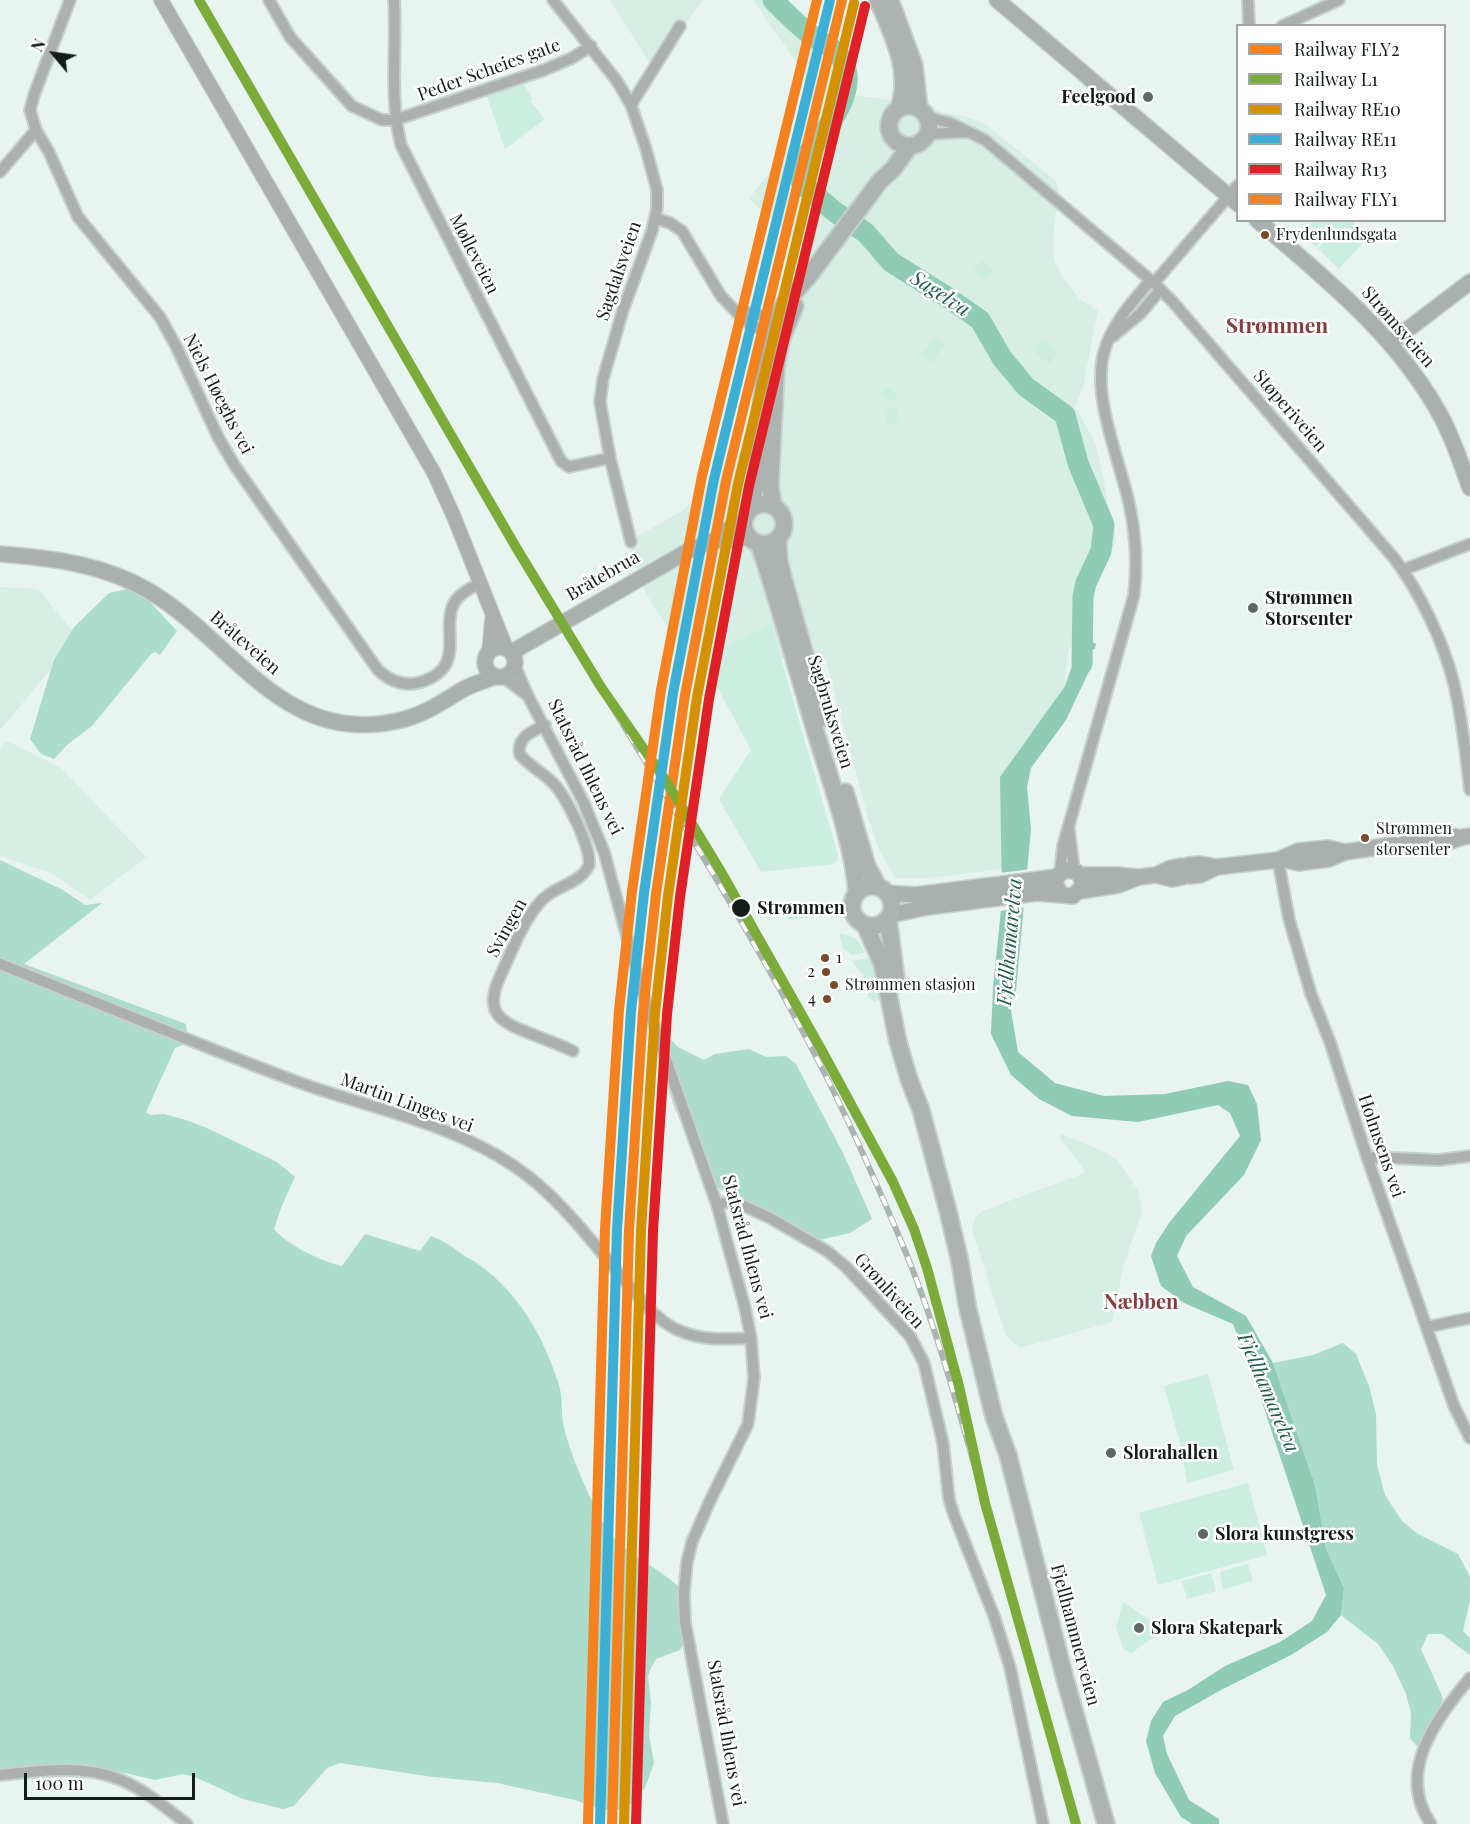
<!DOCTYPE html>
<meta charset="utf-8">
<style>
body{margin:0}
#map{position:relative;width:1470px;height:1824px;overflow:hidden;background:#e7f4ef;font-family:"Playfair Display",serif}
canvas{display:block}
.legend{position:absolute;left:1236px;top:24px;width:210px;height:198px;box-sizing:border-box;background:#fff;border:2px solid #a1a4a3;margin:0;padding:8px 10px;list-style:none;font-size:18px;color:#131c18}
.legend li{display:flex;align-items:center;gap:12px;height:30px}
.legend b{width:30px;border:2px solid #a1a4a3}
.north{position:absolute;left:24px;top:24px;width:60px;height:60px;-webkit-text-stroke:4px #fff;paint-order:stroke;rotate:299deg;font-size:16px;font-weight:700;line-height:24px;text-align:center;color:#131c18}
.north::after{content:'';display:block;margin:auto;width:21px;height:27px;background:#131c18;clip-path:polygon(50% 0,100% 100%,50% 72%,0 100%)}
.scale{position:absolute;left:24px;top:1773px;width:171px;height:27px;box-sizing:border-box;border:3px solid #131c18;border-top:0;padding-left:8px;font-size:18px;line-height:21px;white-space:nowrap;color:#131c18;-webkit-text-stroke:4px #fff;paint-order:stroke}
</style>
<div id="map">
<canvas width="1470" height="1824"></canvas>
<ul class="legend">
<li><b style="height:8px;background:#f58220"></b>Railway FLY2</li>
<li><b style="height:8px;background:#7bac39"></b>Railway L1</li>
<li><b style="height:8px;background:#d59104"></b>Railway RE10</li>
<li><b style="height:8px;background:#3daed4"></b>Railway RE11</li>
<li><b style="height:8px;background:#df2027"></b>Railway R13</li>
<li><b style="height:8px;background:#f58220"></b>Railway FLY1</li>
</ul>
<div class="north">N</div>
<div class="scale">100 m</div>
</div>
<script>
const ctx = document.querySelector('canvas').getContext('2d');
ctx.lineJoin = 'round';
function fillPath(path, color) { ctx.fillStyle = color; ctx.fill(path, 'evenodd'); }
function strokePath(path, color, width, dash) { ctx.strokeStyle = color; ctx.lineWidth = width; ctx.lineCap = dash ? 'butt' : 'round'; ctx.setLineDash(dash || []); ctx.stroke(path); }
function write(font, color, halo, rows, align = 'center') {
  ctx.font = font + ' "Playfair Display",serif'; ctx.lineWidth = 5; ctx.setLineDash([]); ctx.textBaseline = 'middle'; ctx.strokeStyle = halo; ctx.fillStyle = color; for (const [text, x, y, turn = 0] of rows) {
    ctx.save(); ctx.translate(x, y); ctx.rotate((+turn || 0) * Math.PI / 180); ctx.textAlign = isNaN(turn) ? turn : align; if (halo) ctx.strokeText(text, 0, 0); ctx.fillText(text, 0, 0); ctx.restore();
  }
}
const built = new Path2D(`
 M610,0H703L653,68Z
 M753,0H771L804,31L845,61L846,94L932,106L940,112L967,117L985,124L1055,180L1059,191L1053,237L1054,261L1066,282L1080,299L1098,311L1083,387L1075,407L1096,444L1116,541L1085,604L1078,635L1068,651L1065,686L1000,777L1002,869L928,878H896L880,852L868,818L826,661L685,653L646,594L627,542L682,511L698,497L714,476L738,455L754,435L772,333L815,258L749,199L800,131L805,75Z
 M0,587L38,589L74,633L52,668L0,730Z
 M7,741L61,768L146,857L90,900L51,873L0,856V748Z
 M1062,1134L1107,1153L1118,1161L1138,1190L1142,1211L1124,1264L1112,1322L1020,1348L1006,1336L972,1230L975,1218L982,1211L1085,1173L1081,1165L1059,1137Z`);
const green = new Path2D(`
 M522,81L532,98L530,101L545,119L505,149L486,94Z
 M1351,221L1369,236L1339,269L1318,249L1324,242L1330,241L1329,234H1323L1322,240L1316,247L1302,234L1313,221Z
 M983,260L994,270L984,281L973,271Z
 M935,337L945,345L931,363L921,355Z
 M1043,339L1058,353L1049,364L1035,352V348Z
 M891,387L897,397L895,400L884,398L883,391Z
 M892,407L897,410L900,421L887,425L885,412Z
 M771,624L838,855L837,860L833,864L761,872L719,799L751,750L702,659Z
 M809,910L808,918L789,920L786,918L789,912Z
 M842,933L856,939L865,950L864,953L853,955L843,949L839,935Z
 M876,957L881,999L875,1002L868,997L863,975L852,961Z
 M1208,1374L1234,1470L1187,1483L1181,1446L1164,1386Z
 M1248,1483L1267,1555L1158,1585L1139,1513Z
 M1248,1564L1253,1581L1223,1589L1220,1572Z
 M1211,1573L1216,1591L1187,1599L1182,1581Z
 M1123,1602L1164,1630L1131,1653L1124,1650L1116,1627Z`);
const forest = new Path2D(`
 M136,587L177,631L160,655L155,652L151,654L92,726L68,744L54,759L41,754L30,739L54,660L74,627L109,593Z
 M0,860L63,890L85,905L102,903L24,964L186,1024L188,1043L175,1048L146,1112L151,1115L164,1114L186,1120L207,1128L277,1162L295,1177L281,1208L274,1229C288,1246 321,1261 342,1266L365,1234L420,1251L431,1236C443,1240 452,1247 462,1254C467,1258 473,1260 478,1264C519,1293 543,1336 558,1382C563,1396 561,1409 563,1423C568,1450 593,1508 609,1532C624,1553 661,1569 680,1588L685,1641L680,1650L656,1659L651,1668L648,1676L651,1702L649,1735L654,1763L645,1788L628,1807L616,1810H602L575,1800L497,1783L433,1777L340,1763L327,1768L294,1806L283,1809L243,1799L195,1777L183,1774L155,1780L86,1764L57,1766L0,1775Z
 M649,1027L662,1031L678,1047L704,1060L715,1054L749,1049L766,1057L786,1056L796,1064L843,1153L872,1219L850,1233L815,1241L716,1187L704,1168L675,1109Z
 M1343,1343L1356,1354L1369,1386L1376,1414L1377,1465L1385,1495L1402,1521L1418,1534L1458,1554L1470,1577V1600L1463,1631L1470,1638V1655L1442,1634H1428L1421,1649L1443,1698L1427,1758L1410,1738L1411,1713L1406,1694L1393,1666L1378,1644L1341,1615L1344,1588L1326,1549L1315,1485L1273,1363L1313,1355Z`);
const water = new Path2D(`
 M1082,636L1096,644L1091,667L1066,720L1031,768L1027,787L1031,829L1016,990L1010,1005L1018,1052L1055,1083L1104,1096L1165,1094L1228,1081L1248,1085L1257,1104L1261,1140L1244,1175L1186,1236L1177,1256L1193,1287L1246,1316L1273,1363L1315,1485L1326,1549L1344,1588L1341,1615L1327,1632L1291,1655L1221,1690L1175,1716L1163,1736L1167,1754L1189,1800L1219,1819V1824H1192L1181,1817L1155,1773L1146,1741L1151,1721L1163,1702L1188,1690L1225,1666L1280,1642L1312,1621L1326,1595L1256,1384L1233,1324L1184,1303L1161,1286L1151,1256L1156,1243L1169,1223L1240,1136L1230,1113L1218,1105L1138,1122L1072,1116L1039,1099L1011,1075L991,1034L993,988L1002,900L1000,777L1065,686Z`);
const pier = new Path2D(`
 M1098,649L1096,659L1070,661L1074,650Z
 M1032,869L1028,907L1001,911L999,873Z`);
const river = new Path2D(`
 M773,0C786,13 799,27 814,37C822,43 831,46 837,53C869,88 817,139 798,167L802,184L835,212L866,233L891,262L950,299L980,320L1002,358L1026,387L1065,415L1078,463L1104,525L1101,551L1086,583L1083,597L1082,664`);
const minor = new Path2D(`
 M70,0L34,95L30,110L36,130L49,152L78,217L160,317L177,348L218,437L235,466L378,670C390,681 405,687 421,682C468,667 440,630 454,603C460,593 471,588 480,583
 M269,0L290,37L352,106L382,120H395L544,70L572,58L591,46
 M394,0C397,49 389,97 401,145L561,461L569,467L610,458
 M553,0L617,81L631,105L646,149L657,190V208L652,231L623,310L603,379L600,402L610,458L631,542
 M1248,0L1249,26
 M1282,26L1339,0
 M631,105L680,26
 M927,117L950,123L985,140L1154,283L1172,301L1394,558C1421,594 1443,641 1454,684C1462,718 1466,755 1470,790
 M927,134L968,132
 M0,172L36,130
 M655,218L670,223L682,231L721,296L743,319L751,325L771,333L775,332
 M1154,283L1238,185
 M737,311C751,313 768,315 779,325
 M1112,337L1141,313L1160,290
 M1403,570L1470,544
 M515,666L528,696L583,801L604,852L641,988L717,1205L745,1308L751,1338L754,1378L748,1424L709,1503L692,1542L687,1562L684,1593L685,1622L723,1824
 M503,677L528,696
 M545,725C532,731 516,738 520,755C530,766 543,773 553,783C566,796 591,847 589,865C580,885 555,885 541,901C522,922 511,953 499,979C483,1015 503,1023 534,1035C547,1040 560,1045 573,1051
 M1069,829L1074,870
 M1278,860L1289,919L1311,994L1330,1042L1367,1157L1454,1406L1470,1438
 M1060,873L1063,846L1134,595C1137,569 1136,539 1131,513C1123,466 1091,400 1104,352C1112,324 1132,302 1151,280
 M0,964C98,1003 196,1044 295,1081C368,1108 449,1122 514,1166C557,1195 588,1237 621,1276C638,1295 655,1321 680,1331C703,1341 727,1339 751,1338
 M1367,1157L1439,1160L1470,1156
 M717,1205L728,1202L742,1205L770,1218L827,1251L846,1267L910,1336L924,1363L932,1397L943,1443L949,1499L954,1515L994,1616L1010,1667L1043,1824
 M1427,1327L1470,1318
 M0,1775C39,1771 83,1764 121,1780C145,1790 166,1808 187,1824
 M1431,1824C1395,1773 1437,1717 1470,1678`);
const tertiary = new Path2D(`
 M161,0L434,473L454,517L506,648
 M489,653L492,619`);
const secondary = new Path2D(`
 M997,0L1238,204
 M1257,220C1327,280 1399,337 1443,420C1454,442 1462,465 1470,488
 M1390,343L1470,282
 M716,540L725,531L744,520
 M0,554C52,558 103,564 149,591C234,641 282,746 397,721C422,716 441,703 462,690C472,684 485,681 496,676
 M485 662a15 15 0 1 1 30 0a15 15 0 1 1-30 0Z
 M512,652L688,551L716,540L728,541L748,537
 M1400,844C1414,848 1428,848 1443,844C1452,841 1459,837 1470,836
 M1282,859L1299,863L1329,859L1345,852L1400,844L1414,837L1442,834L1457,837
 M1189,865L1198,864L1217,867L1278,860L1298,851L1328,848L1345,852
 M1080,875H1118L1137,877
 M1156,875L1172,879L1183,877
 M1190,876L1200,875L1217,867
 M1080,891L1119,885L1139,877L1156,875L1171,868L1181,866
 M887,893L915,895L1057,877
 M890,915L928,907L1037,893L1073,896L1082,887V879L1077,872L1067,870L1058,875L1055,884L1061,894`);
const primary = new Path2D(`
 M878,0C892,34 912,71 899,108
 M890,0L914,65L919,108
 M889 126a20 20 0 1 1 40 0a20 20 0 1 1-40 0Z
 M744 524a20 20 0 1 1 40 0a20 20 0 1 1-40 0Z
 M773,505L770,486L776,367L781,340L795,306
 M751,509L755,486L765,359L771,333L783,306L808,277L880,181L893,169L910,146
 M778,540L779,561L784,581L823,718
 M759,544C780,606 797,670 816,733C831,783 853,842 857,893
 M845,792L867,866L878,887
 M852 906a20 20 0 1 1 40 0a20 20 0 1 1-40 0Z
 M888,918L896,979
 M865,925L882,963L898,1042L909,1079L921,1110L948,1211L960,1262L967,1305L994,1417L1008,1455L1064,1675L1106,1824`);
const rail = new Path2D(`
 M594,677C673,808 756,939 826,1076C855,1134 881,1193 906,1253C939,1334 961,1419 985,1503`);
const rail1 = new Path2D(`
 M612,1824L629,1230L643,1012L656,894L685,695L726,481L842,0`);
const rail2 = new Path2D(`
 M199,0L517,549L601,687L666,781L720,870L821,1049L893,1182L914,1229L927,1268L959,1386L985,1503L1076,1824`);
const rail3 = new Path2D(`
 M624,1824L641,1230L655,1013L668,896L697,697L738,484L854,3`);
const rail4 = new Path2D(`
 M600,1824L617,1229L631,1011L644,893L673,693L714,479L830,0`);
const rail5 = new Path2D(`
 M636,1824L653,1231L667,1014L680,897L709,699L749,486L865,6`);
const rail6 = new Path2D(`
 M588,1823L605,1229L619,1010L632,891L661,690L702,476L817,0`);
const markers = [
 [1148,97,6,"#5d6863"],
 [1265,235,5,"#7a4b2a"],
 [1253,608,6,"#5d6863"],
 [1365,838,5,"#7a4b2a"],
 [741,908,10,"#131c18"],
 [825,958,5,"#7a4b2a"],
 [826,972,5,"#7a4b2a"],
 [834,985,5,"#7a4b2a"],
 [827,999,5,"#7a4b2a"],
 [1111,1453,6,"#5d6863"],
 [1203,1534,6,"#5d6863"],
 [1139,1628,6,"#5d6863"]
];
const busNames = [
 ["Frydenlundsgata",1276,235],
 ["Strømmen",1376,829],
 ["storsenter",1376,850],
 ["1",836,958],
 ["2",815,972,"right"],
 ["Strømmen stasjon",845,985],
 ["4",816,999,"right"]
];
const streetNames = [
 ["Peder Scheies gate",489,70,-20],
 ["Mølleveien",474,254,63],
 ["Sagdalsveien",619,271,-71],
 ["Strømsveien",1398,327,49],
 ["Niels Høeghs vei",218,394,63],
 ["Støperiveien",1290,411,49],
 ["Bråtebrua",603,576,-30],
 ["Bråteveien",245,643,41],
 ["Sagbruksveien",830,712,73],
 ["Statsråd Ihlens vei",585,767,64],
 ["Svingen",507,928,-61],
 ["Martin Linges vei",407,1103,20],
 ["Holmsens vei",1381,1146,71],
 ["Statsråd Ihlens vei",747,1247,75],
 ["Grønliveien",889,1291,48],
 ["Fjellhammerveien",1075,1635,75],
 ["Statsråd Ihlens vei",726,1733,80]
];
const poiNames = [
 ["Feelgood",1136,97,"right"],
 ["Strømmen",1265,598],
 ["Storsenter",1265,619],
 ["Slorahallen",1123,1453],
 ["Slora kunstgress",1215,1534],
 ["Slora Skatepark",1151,1628]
];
const stopNames = [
 ["Strømmen",757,908]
];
const waterNames = [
 ["Sagelva",940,294,33],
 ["Fjellhamarelva",1010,942,-85],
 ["Fjellhamarelva",1268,1393,67]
];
const neighbourhoodNames = [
 ["Næbben",1141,1303]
];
const quarterNames = [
 ["Strømmen",1277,326]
];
fillPath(built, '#d6eee4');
fillPath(green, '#cbeee0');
fillPath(forest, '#acdccb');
fillPath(water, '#90cbb6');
fillPath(pier, '#e7f4ef');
strokePath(river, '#90cbb6', 21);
strokePath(minor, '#c6d1cc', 14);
strokePath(tertiary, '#c6d1cc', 16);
strokePath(secondary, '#c6d1cc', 18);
strokePath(primary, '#c6d1cc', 20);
strokePath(minor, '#acb1af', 10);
strokePath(tertiary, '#acb1af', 14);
strokePath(secondary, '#aab0ae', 15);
strokePath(primary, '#acb3b0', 16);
strokePath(rail, '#acb3b1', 6);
strokePath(rail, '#fff', 4, [11]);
strokePath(rail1, '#f58220', 10);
strokePath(rail2, '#7bac39', 10);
strokePath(rail3, '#d59104', 10);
strokePath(rail4, '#3daed4', 10);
strokePath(rail5, '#df2027', 10);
strokePath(rail6, '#f58220', 10);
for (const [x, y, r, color] of markers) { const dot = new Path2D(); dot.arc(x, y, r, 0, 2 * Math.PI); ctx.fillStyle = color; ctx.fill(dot); strokePath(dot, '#fff', 2); }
write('16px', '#131c18', '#fff', busNames, 'left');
write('18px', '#131c18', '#fff', streetNames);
write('bold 18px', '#131c18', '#fff', poiNames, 'left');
write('bold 18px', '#131c18', '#fff', stopNames, 'left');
write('italic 20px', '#205e4a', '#fff', waterNames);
write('bold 20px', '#853d40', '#fff', neighbourhoodNames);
write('bold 21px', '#853d40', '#fff', quarterNames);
</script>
